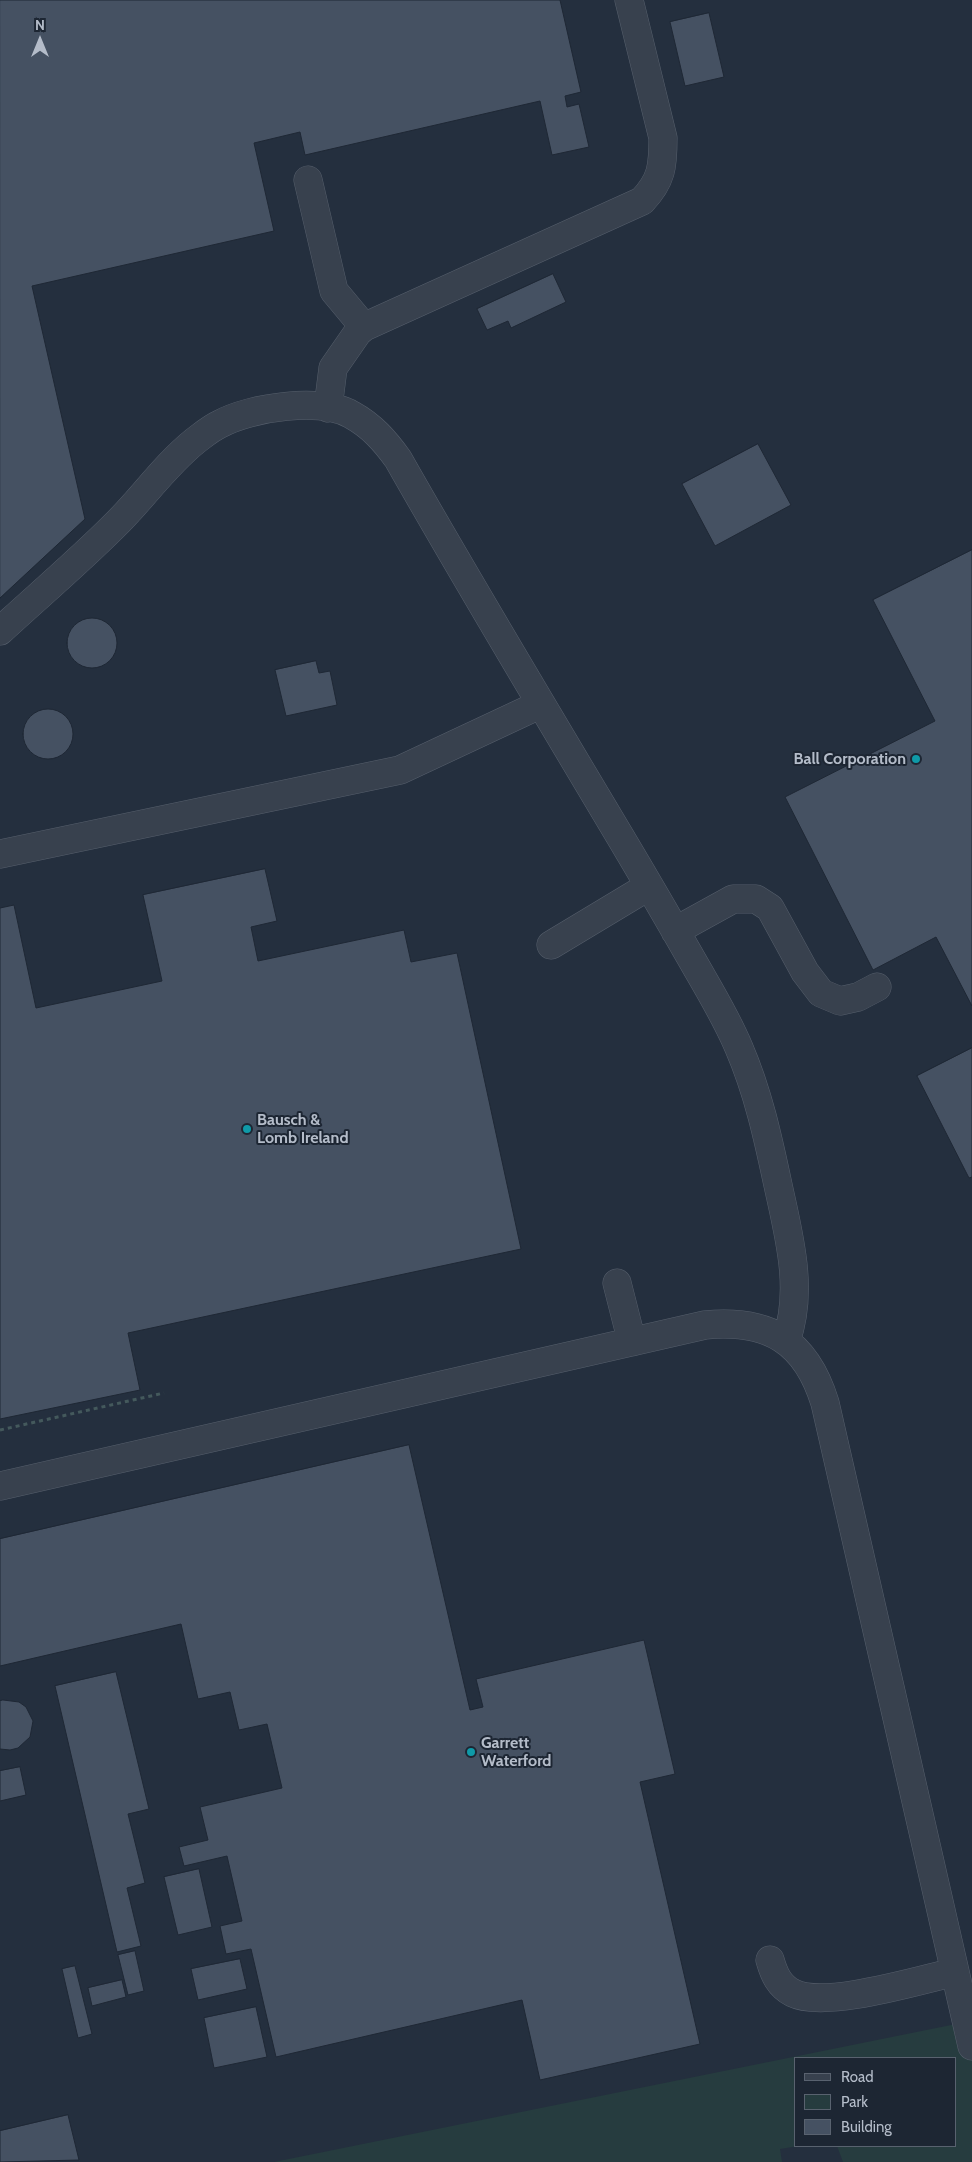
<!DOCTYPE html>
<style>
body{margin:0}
#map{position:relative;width:972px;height:2162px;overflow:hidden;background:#242f3e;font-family:Cabin,sans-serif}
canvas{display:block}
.legend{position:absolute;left:794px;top:2057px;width:162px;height:90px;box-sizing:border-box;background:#1d2633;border:1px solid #59626f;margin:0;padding:6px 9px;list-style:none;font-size:15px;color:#b4bcc9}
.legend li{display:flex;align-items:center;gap:10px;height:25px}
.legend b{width:25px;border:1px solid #59626f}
.north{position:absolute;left:15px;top:15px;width:50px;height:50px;-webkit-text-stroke:4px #1d2633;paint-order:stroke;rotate:0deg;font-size:14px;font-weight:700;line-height:20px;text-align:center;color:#b4bcc9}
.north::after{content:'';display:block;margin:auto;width:18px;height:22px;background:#b4bcc9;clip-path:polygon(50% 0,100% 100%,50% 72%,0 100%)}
</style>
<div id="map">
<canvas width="972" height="2162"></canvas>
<ul class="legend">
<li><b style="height:6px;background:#38414e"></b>Road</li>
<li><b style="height:14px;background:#263c3f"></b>Park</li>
<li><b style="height:14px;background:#455162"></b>Building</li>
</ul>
<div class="north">N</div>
</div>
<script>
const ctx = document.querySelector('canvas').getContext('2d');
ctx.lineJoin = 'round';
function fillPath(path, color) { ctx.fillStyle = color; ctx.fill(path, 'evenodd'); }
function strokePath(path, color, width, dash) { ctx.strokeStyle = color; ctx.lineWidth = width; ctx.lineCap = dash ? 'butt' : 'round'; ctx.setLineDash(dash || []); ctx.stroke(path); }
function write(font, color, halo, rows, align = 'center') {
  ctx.font = font + ' Cabin,sans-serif'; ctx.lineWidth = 4; ctx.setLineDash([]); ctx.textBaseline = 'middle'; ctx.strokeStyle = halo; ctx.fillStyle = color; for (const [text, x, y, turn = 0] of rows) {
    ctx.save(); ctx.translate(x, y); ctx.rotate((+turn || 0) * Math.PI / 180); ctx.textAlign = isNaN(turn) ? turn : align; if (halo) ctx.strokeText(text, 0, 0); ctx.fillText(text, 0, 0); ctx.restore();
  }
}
const green = new Path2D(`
 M966,2022L972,2049V2162H843L837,2146H956V2058H796V2146H798L780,2149L782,2162H274Z`);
const building = new Path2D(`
 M0,0H560L581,92L565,96L567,107L579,104L589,147L552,155L540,101L305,155L300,132L254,143L274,231L32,286L85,519L0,598Z
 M709,13L724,77L685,86L670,22Z
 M553,274L566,302L511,328L508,321L487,330L477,309Z
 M758,444L791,505L715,546L682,484Z
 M972,550V1006L936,937L873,970L785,797L935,721L873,600Z
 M67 643a25 25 0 1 1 50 0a25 25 0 1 1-50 0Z
 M316,661L319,673L330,671L337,705L286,716L275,670Z
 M23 734a25 25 0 1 1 50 0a25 25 0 1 1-50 0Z
 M265,869L277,921L251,927L258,961L404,930L411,962L457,953L521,1249L128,1333L140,1390L0,1419V908L14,905L36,1008L162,981L143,895Z
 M972,1048V1177L969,1178L917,1076Z
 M409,1445L470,1710L483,1707L476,1679L644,1640L675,1774L640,1782L700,2044L540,2080L522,2000L276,2057L251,1949L226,1954L220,1926L242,1921L227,1856L184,1866L179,1847L208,1840L200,1807L282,1788L267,1724L239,1730L230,1692L198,1699L181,1624L0,1666V1539Z
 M116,1672L149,1809L128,1814L145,1883L127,1888L141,1946L117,1952L55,1686Z
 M3,1700L19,1702L26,1707L33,1721L30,1737L18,1748L10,1750L0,1749V1701Z
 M20,1767L26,1795L0,1801V1771Z
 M199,1869L212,1927L178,1935L164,1877Z
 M135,1951L144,1991L128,1995L118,1955Z
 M240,1959L247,1989L198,2000L191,1969Z
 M75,1966L92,2034L78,2038L62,1969Z
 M122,1980L126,1997L92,2006L88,1988Z
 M256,2007L267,2057L214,2068L204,2018Z
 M68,2115L79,2160L0,2162V2131Z`);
const path = new Path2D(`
 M0,1430L164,1393`);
const minor = new Path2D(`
 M308,180L334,291L364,327
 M328,408L333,368L358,332L364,327L642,201C662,180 663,166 663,138L629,0
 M0,631C38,596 78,562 114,526C142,499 164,466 195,441C203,435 211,428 220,424C251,407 321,397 352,415C372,426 385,441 398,459C470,586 546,712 621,838C646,880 671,923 695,965C711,993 727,1019 739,1048C758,1092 768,1138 778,1185C789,1236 804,1290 786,1341
 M0,854L400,770L541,704
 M675,931L733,899H756L770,908L805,972L821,993L840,1001L858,997L877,987
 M551,945L649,886
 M617,1283L632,1342
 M0,1486L705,1325C769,1319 806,1341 825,1403L972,2046
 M770,1960C774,1974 779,1986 793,1993C825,2009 919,1980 955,1972`);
const markers = [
 [916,759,5,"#0f9aa8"],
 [247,1129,5,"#0f9aa8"],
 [471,1752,5,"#0f9aa8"]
];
const poiNames = [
 ["Ball Corporation",906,759,"right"],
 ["Bausch &",257,1120],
 ["Lomb Ireland",257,1138],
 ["Garrett",481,1743],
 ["Waterford",481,1761]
];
fillPath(green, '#263c3f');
fillPath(building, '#455162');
strokePath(building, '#1f2835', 1);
strokePath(minor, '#565f6c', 29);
strokePath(path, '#44595c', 3, [4, 4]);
strokePath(minor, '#38414e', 28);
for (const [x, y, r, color] of markers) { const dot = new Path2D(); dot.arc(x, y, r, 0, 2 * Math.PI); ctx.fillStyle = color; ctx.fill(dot); strokePath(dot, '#1d2633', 2); }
write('bold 16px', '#b4bcc9', '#1d2633', poiNames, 'left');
</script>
